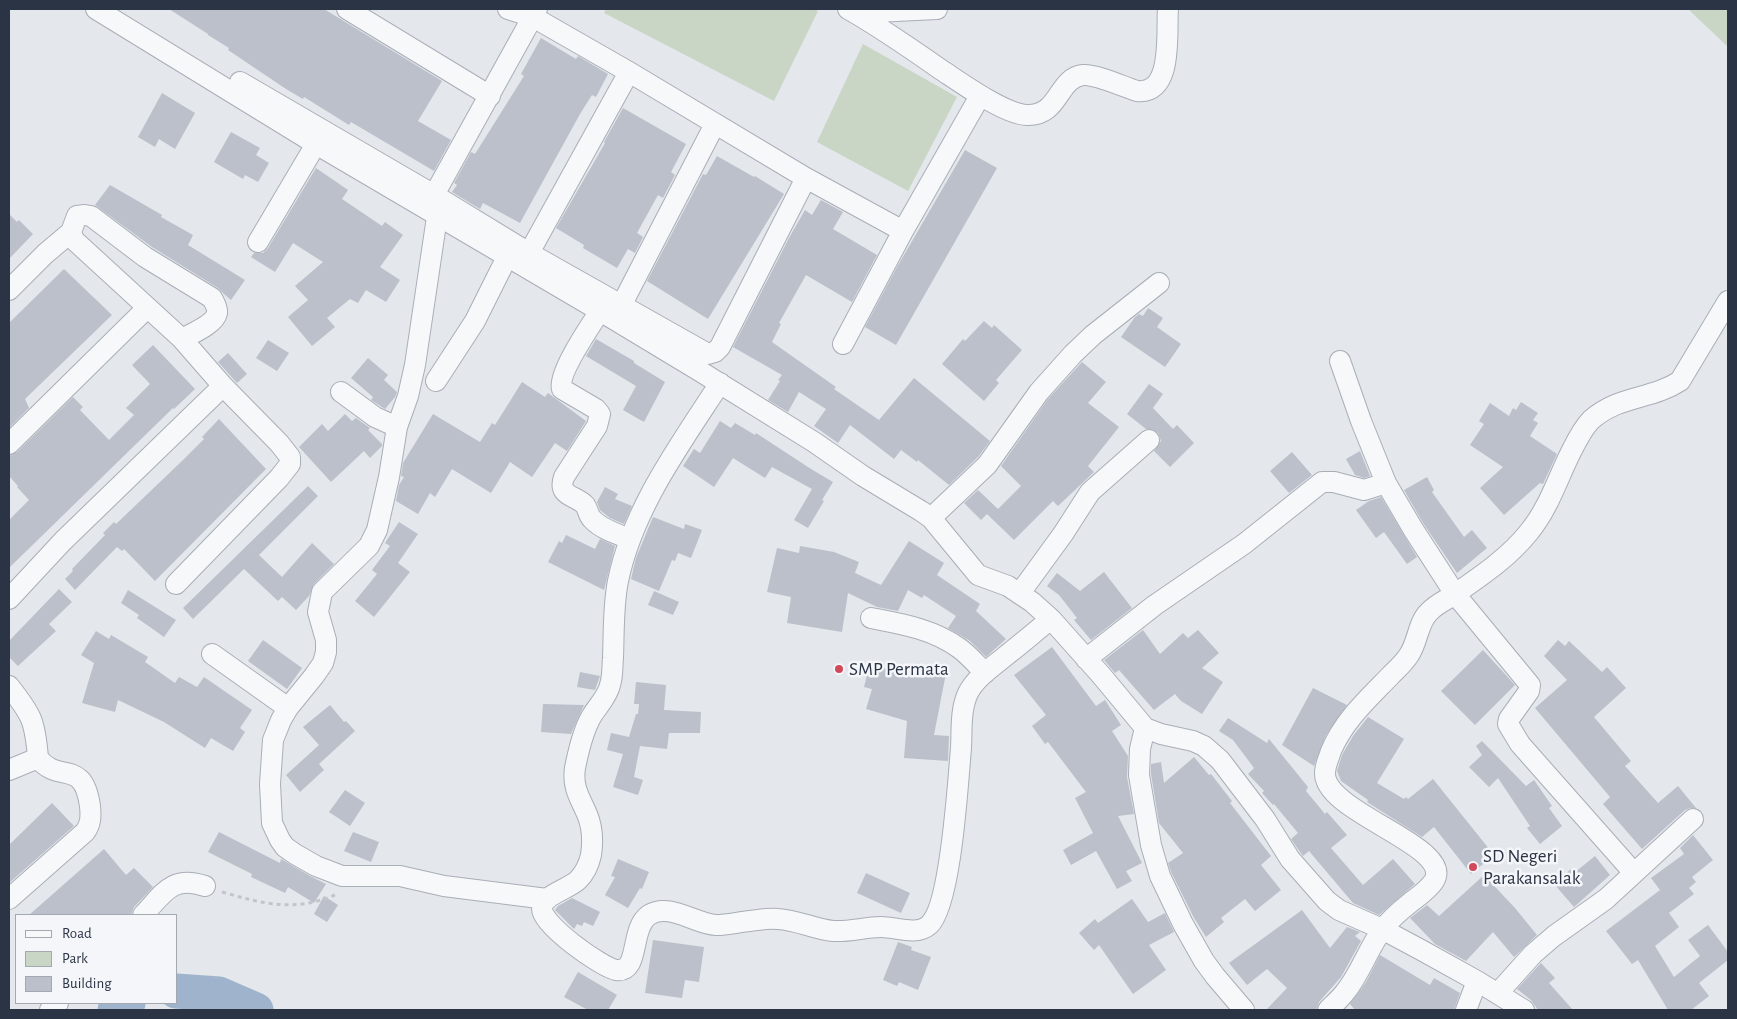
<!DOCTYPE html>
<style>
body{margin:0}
#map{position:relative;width:1737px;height:1019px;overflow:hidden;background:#e4e7ec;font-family:"Alegreya Sans",sans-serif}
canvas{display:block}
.frame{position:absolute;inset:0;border:10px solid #2b3445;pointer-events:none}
.legend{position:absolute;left:15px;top:914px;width:162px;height:90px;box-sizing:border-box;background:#f4f6f9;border:1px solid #a4a8b1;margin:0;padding:6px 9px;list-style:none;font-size:15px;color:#2b3445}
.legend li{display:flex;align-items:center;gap:10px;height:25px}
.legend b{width:25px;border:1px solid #a4a8b1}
</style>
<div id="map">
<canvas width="1737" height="1019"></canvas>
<div class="frame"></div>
<ul class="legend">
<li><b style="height:6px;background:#f7f8fa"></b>Road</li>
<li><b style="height:14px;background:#c9d6c5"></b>Park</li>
<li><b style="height:14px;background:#bbc0ca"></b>Building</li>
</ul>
</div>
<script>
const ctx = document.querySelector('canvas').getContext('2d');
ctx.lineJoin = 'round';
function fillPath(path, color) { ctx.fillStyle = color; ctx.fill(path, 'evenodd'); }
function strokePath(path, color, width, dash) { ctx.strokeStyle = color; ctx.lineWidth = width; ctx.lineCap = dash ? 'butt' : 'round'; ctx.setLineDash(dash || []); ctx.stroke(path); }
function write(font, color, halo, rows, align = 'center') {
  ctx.font = font + ' "Alegreya Sans",sans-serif'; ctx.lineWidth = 5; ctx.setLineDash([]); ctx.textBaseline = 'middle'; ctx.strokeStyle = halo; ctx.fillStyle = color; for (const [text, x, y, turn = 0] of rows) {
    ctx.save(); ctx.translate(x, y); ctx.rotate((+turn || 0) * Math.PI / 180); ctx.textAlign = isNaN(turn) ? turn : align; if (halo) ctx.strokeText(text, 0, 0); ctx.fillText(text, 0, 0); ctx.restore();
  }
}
const green = new Path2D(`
 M606,9H814L818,11L774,101L604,13Z
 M1688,9H1728V47Z
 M863,44L957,97L908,191L817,142Z`);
const river = new Path2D(`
 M176,991L219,994L256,1010
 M115,1010L128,1003`);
const building = new Path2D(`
 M169,9H324L442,81L418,121L451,140L434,171L351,122L349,125L304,97L303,99L286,89L228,50L229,48L208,35V34Z
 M541,38L576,59L578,56L608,74L596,97L592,95L580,114L520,223L483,203L480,209L452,192L457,185L454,183L471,152L475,154L524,76L521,74Z
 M162,93L195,113L175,149L159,139L155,147L138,137Z
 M623,108L686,144L671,172L675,175L663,198L658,195L637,233L643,237L635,253L628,249L617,268L583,248L584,245L556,228L605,143L604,142Z
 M231,132L260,148L256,155L269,163L258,182L245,175L243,179L214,162Z
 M965,150L997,168L896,345L865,327L897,267Z
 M717,156L754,177L755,176L784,194L708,319L647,281L703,174L706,175Z
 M316,168L348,190L342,199L382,226L385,222L403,235L380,267L400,280L386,302L366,290L358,303L350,299L327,318L335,327L312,346L288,317L308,300L295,286L323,262L293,243L275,272L251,257L254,253H263L268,248Z
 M110,185L162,215L161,217L193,235L188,245L245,280L231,300L224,294L218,288L152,247L95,205Z
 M821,200L843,212L833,229L877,255L852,302L806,275L779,323L781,324L772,342L836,387L834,389L879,420L914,378L990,441L978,457L949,485L918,460L917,462L901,450L894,459L850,425L838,443L814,426L826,409L799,392L788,412L768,400L780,381L778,380L782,375L733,347L789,238L805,210L812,215Z
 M9,214L17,222L19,220L33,234L9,259Z
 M64,269L112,315L25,399L29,408L9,428V323Z
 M1148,308L1163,318L1157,327L1181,344L1165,367L1121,337L1135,317L1139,314L1143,316Z
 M984,321L992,328L994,325L1022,350L996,380L999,383L984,401L942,364L963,339L965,341Z
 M596,339L634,361V363L665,382L644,422L623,410L636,386L586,356Z
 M268,340L289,353L277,371L256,358Z
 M153,345L195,389L174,409L173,408L9,568V520L29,500L17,487L18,486L9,476V456L17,452L73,397L83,407L80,410L109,440L134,415L126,408L150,384L132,365Z
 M228,353L247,374L237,383L218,362Z
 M368,358L388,375L384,380L397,392L395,397L385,409L371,400L373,397L351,378Z
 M1082,362L1106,382L1088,403L1119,427L1088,466L1094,472L1058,506L1053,501L1014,540L987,514L981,520L964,503L978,490L998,509L1021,486L1001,466L1048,399Z
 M522,382L545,397L548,393L586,421L567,451L555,443L532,477L510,462L491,493L452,469L435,497L430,493L418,514L396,501L399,485L404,477L401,476L403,463L433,414L480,442L492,423L495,425Z
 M1149,384L1163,394L1153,408L1173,429L1177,425L1194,443L1170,467L1154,451L1161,441L1158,433L1152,429H1146L1127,414Z
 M1521,402L1538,413L1533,420L1538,423L1530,436L1557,454L1543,484L1540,483L1504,515L1480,488L1503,467L1470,445L1484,424L1479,421L1490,403L1509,416L1513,408L1516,410Z
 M345,414L352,421L356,418L370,428L368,430L382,444V446L370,458L364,451L331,482L299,447L322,424L328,431Z
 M219,419L266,469L155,581L124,549L122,551L117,547L75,590L65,579L73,571L72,569L105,535L103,533L114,522L116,524L183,460L204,439L202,437Z
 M720,421L731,428L735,423L755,435L756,433L811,469L833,482L822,500L824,501L808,528L794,520L812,489L772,467L765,478L733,458L714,487L683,466L694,449L700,453Z
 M1360,451L1370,476L1364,478L1355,475L1346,459Z
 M1292,452L1312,475L1289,493L1270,471Z
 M1427,477L1434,490L1432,492L1464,537L1472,530L1487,548L1457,573L1423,523L1404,490Z
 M308,486L318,496L259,555L282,577L312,543L334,564L314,584L309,596L296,610L282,597L278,601L244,569L193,619L183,608Z
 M605,487L618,494L615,499L632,506L624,524L610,518L600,510L597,502Z
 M1381,497L1417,557L1407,564L1384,532L1376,538L1356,510L1369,501Z
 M653,517L684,529L685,524L702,530L691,558L678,553L675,561L672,560L659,591L631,579L636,558Z
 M399,522L418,534L398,563L410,572L374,617L355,601L377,574L372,570L390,546L385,543Z
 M566,535L595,549L600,539L615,546L604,590L548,562L559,541L562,543Z
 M909,541L944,563L937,575L980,604L976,611L1006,639L986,657L970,641L948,628L956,616L924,595L922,598L908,590L898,611L877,607L848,593L842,632L787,623L791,597L767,592L777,548L799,553L800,546L834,552L859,562L855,573L881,585Z
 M1104,572L1132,608L1091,640L1074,620L1077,618L1059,595L1047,586L1057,573L1080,591Z
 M59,589L72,602L49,624L56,631L18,666L9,657V641Z
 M128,590L176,620L164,637L137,618L139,615L121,603Z
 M654,591L679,602L673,615L648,605Z
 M1143,630L1160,654L1183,633L1188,638L1198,630L1219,653L1202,668L1223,682L1202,714L1181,701L1175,694L1154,710L1119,670L1115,673L1104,660Z
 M96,631L109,639L111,635L148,657L145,662L175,683L179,677L197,687L204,677L252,710L240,728L245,732L233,751L211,738L205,748L164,722L118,700L115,712L82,703L94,663L81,655Z
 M263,640L302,668L287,689L248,661Z
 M1558,640L1565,646L1569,641L1602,672L1607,667L1626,688L1594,717L1631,761L1625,766L1658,803L1678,786L1696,808H1690L1685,810L1642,849L1603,804L1610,797L1535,708L1567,680L1544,656Z
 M1052,647L1096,706L1105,700L1121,725L1112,731L1128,756L1127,777L1134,814L1118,816L1142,863L1126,871L1132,881L1117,889L1096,851L1071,865L1063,850L1093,833L1075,798L1086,792L1048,742L1045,744L1032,726L1046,715L1014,675Z
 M1483,650L1515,685L1475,725L1441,691Z
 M870,664L923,678L925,669L946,673L934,735L949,736L948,761L904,758L907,721L866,709L872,689L864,687Z
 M580,672L600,676L595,690L577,687Z
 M636,682L666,685L664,710L701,712L700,733H669L667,749L640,746L634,777L643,780L638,795L613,787L623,754L607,750L611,733L629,737L636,714H638L639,704H634Z
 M1313,688L1347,705L1326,735L1314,766L1282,745Z
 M543,704L584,705L571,734L541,732Z
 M330,705L344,722L346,721L355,731L319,764L324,770L300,792L286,775L319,745L303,727Z
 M1368,717L1404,739L1377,783L1404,799L1406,797L1408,799L1433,779L1494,855L1471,874L1434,827L1422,837L1367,802L1368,800L1341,781L1337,771L1342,755L1353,736Z
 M1228,718L1267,743L1269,739L1308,787L1306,791L1325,814L1327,812L1347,835L1331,848L1363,885L1393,859L1415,884L1379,915L1353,903L1309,851L1303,856L1300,852L1291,839L1298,833L1274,804L1273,805L1262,793L1264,791L1248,774L1254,768L1233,740L1219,731Z
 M1482,741L1526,786L1534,780L1552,806L1549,808L1562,826L1540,844L1527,828L1530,826L1498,778L1489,787L1469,767L1482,755L1476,746Z
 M1194,757L1209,775L1211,774L1232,801L1230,803L1271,856L1261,865L1281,890L1255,911L1245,899L1221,918L1224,922L1206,937L1194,918L1171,872L1168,863L1183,853L1159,823L1151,774V764L1161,762L1164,783Z
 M345,790L365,803L350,826L329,812Z
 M52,803L74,826L9,883V845Z
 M219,832L280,863L281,859L310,876L326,884L314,903L288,887L285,893L251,877L252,874L208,852Z
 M353,832L379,842L371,862L344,851Z
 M1693,835L1713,860L1692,877L1696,882L1689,888L1694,894L1669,913L1679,927L1655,946L1674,977L1700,956L1688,940L1708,925L1728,952V960L1699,983L1709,996L1691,1010H1668L1638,960L1632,964L1606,931L1660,890L1651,878L1684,854L1680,848Z
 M104,849L126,875L134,868L153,887L134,907L131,915H29Z
 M1595,856L1610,875L1574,907L1554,884L1571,869L1574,873Z
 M618,859L649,872L642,889L640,888L628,908L605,895L615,877L611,876Z
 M866,873L910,893L901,913L857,893Z
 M1484,875L1515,908L1537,935L1514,957L1493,932L1466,961L1435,944L1410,918L1427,905L1439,916Z
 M324,896L338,905L327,922L314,914Z
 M572,898L600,912L593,926L584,922L582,926L577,924L574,929L555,910L558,906Z
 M1132,899L1148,922L1165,913L1174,932L1149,945L1166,970L1133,994L1099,945L1094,950L1079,933L1095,919L1098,923Z
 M1302,910L1330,948L1347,927L1360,932L1355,936L1361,941L1341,977L1319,1002L1316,1010H1266L1287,988L1267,969L1247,985L1229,963Z
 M653,940L704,947L699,982L685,980L682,998L645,993Z
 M898,942L912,947L911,950L931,957L918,990L899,982L897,986L883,980Z
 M1380,955L1430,985L1434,978L1460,993L1454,1010H1355L1350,1004L1366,982Z
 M1541,963L1555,978L1549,983L1573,1010H1538L1531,1000L1517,989Z
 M578,972L617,995L608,1010H588L564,997Z`);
const path = new Path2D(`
 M222,892C263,904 295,912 335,895`);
const minor = new Path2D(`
 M96,9L316,144L600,311L698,370L814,442L863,476L921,511L931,518L978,575L1008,586L1032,602L1051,619L1101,675L1145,728L1161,734L1193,741L1204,746L1220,760L1265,819L1290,859L1327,901L1339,910L1382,929L1423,951L1477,981L1524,1010
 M347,9L490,96
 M508,9L533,17L629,72L806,178L903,231
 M848,9C880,27 910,48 940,69C960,82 1004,114 1027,115C1060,116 1057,78 1083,75C1096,74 1124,87 1137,91C1174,95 1166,32 1168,9
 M855,13L937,9
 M240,82L434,195L529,253L708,354L715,352L720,347L806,178
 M434,195L537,9
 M437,217L415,365L408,396L397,427L389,477L377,530L369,546L322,592L318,612L326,640V652L323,663L314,676L288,708L281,720L273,740L270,784L272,823L280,840L285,847L295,854L316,866L342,876H400L444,886L547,899
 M258,242L316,144
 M529,253L629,72
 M9,290L45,254L71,232
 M621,306L715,124
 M600,311C591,325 557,374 562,389L596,409L600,414L597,426L564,477C557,497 576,495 585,505C588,509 588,515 592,519C601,529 617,534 630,539
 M843,344L903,231L980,96
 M1340,361L1361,421L1386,483L1413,529L1455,594L1530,685L1529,691L1509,719L1508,724L1520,744L1634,873
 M436,381L475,321L507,257
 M720,383C680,445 633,508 618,581C613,606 614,632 613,658C612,667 613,676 610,685C607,699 594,709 589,721C582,735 578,753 575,768C572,787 580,798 587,814C592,826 593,842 591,855C589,864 585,873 578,880C569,889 542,895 542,909C542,925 601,967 616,970C641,973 629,929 649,915C669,902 695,924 716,925C727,925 739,922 750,921C759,920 769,918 778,919C797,920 814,929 833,931C850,932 865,927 881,927C896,927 917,936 929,925C951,906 958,781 961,748C962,731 960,710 968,693C976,677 994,666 1008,654C1022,643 1036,631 1051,619
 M341,392L375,417L397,427
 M9,444L147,308
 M931,518L987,465L1039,392L1073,354L1093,335L1159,283
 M176,584L279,478L290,464V457L279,443L223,386L182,339L74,240L71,232L77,216L85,215L91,216L145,257L212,298C214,302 218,308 217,313C215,324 191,334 182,339
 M1020,593L1063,534L1090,492L1149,440
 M9,599L63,541L223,386
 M871,618C902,624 933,629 959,648C969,655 977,665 985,673
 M212,654L288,708
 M1086,659L1155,605L1244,544L1322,482H1334L1364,490L1386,483
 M9,686C32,715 35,721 38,758C59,785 83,757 90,806C91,816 91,824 85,832L9,899
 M1145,728L1140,749L1139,775L1151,845L1160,876L1183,924L1204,961L1215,976L1244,1010
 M9,770L38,758
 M143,915C164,893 172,875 205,886
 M1498,993L1533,954L1554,936L1606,899L1693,819
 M50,1010L58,1003
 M1328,1010C1334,1004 1341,998 1346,991C1361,972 1368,949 1382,930C1390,919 1401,910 1411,902C1419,896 1428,890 1434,881C1455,846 1324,813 1325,773C1325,765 1329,758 1331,751C1344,720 1368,699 1391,675C1397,669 1404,663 1409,655C1418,642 1418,622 1429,612C1437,603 1449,599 1458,592C1484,574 1510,556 1529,532C1549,508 1558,477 1572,450C1577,440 1583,428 1591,420C1619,395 1651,400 1680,381L1728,301
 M1466,1010L1477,981`);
const markers = [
 [839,669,5,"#d1495b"],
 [1473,867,5,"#d1495b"]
];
const poiNames = [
 ["SMP Permata",849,669],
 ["SD Negeri",1483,856],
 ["Parakansalak",1483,878]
];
fillPath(green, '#c9d6c5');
strokePath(river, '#9fb4cc', 35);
fillPath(building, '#bbc0ca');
strokePath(minor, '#a9aeb7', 22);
strokePath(path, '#c2c5cb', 3, [4, 4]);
strokePath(minor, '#f7f8fa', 20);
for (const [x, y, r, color] of markers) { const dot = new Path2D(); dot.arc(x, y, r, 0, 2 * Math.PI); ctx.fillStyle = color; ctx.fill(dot); strokePath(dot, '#f4f6f9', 2); }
write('19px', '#2b3445', '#f4f6f9', poiNames, 'left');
</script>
